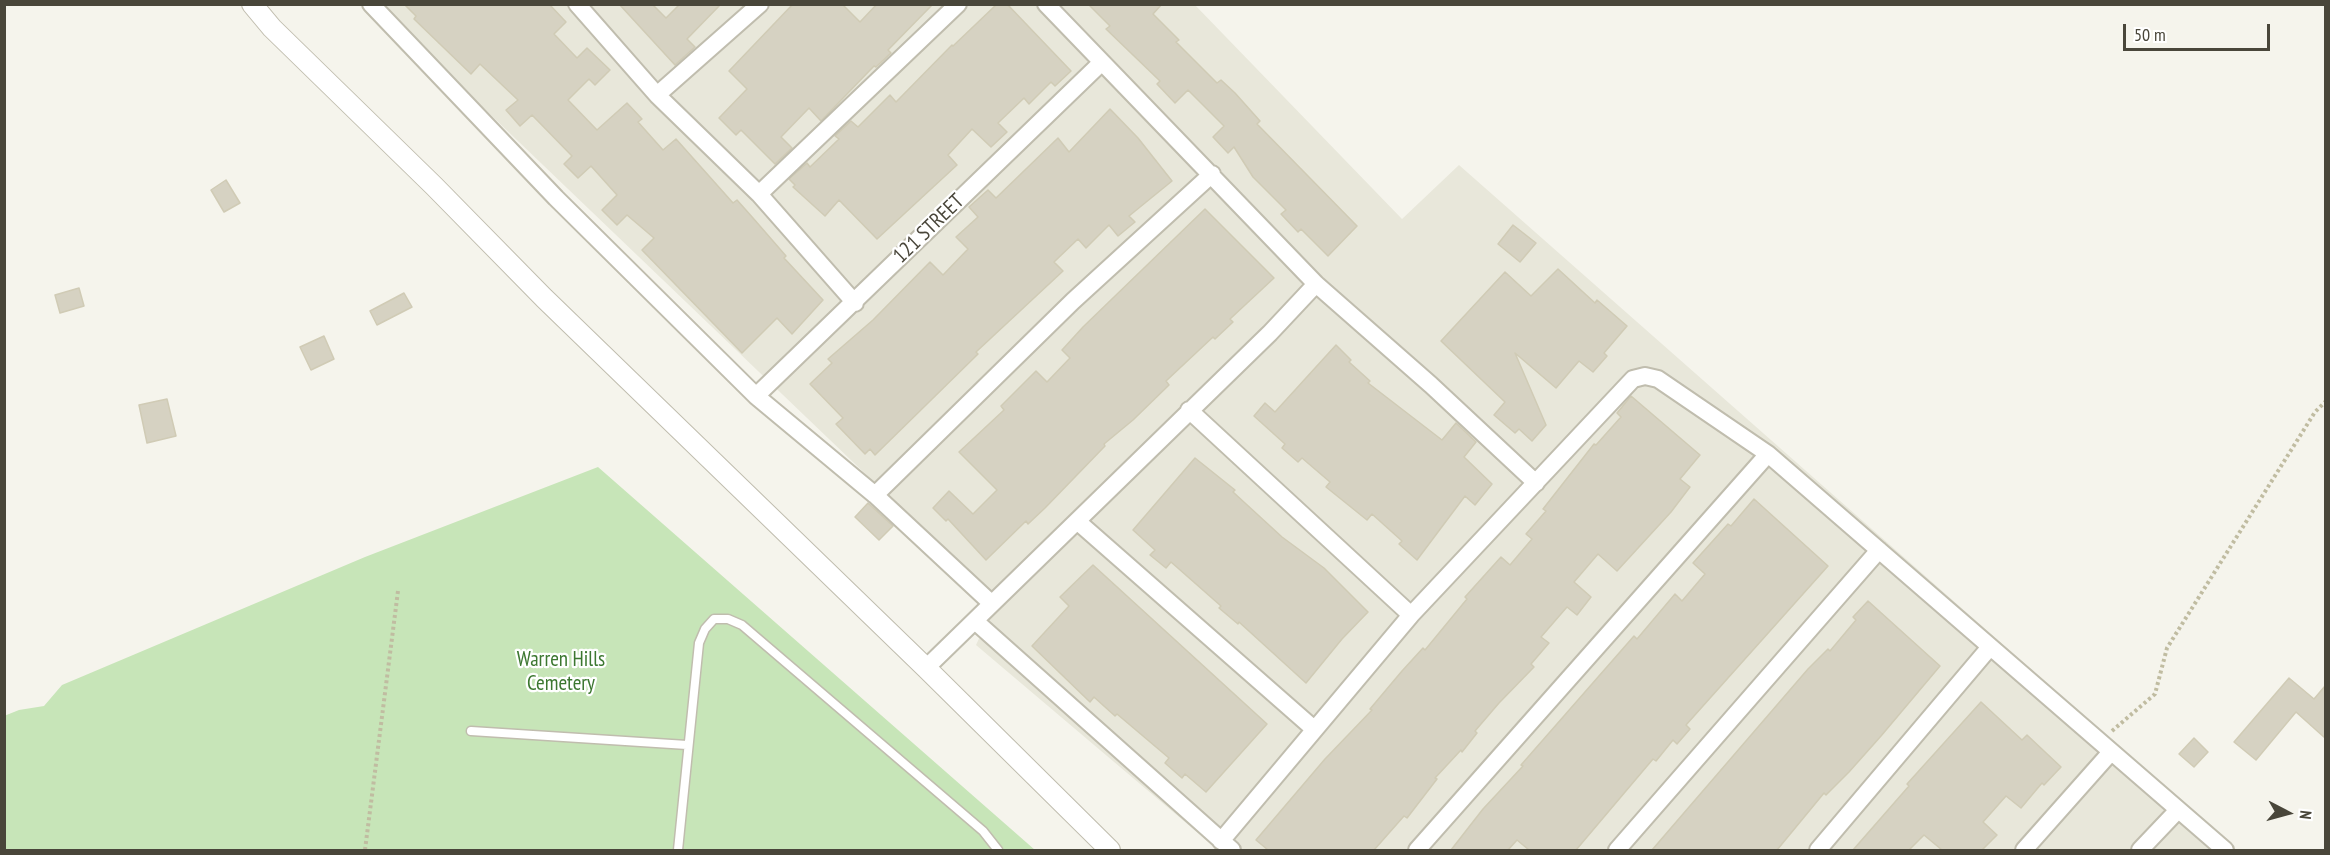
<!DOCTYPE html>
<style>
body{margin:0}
#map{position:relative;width:2330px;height:855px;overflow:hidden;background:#f5f4ec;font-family:"PT Sans Narrow",sans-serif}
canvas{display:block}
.frame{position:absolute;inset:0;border:6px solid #49463a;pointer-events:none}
.north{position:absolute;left:2258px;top:783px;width:60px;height:60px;-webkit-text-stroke:4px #fff;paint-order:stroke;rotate:96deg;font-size:16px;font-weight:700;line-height:24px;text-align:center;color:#49463a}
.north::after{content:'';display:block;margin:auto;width:21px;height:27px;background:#49463a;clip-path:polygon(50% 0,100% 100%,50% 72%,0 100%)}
.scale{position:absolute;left:2123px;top:24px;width:147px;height:27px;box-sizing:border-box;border:3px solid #49463a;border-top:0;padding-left:8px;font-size:18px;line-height:21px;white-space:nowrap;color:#49463a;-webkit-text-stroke:4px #fff;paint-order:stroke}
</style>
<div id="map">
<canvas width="2330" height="855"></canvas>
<div class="frame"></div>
<div class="north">N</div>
<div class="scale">50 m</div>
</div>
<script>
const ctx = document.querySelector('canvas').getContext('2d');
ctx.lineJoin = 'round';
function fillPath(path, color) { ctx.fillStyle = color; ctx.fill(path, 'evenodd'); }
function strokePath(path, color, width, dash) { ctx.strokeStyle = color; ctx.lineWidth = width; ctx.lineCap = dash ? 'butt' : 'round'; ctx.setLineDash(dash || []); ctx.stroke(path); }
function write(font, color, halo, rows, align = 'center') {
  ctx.font = font + ' "PT Sans Narrow",sans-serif'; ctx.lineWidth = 4.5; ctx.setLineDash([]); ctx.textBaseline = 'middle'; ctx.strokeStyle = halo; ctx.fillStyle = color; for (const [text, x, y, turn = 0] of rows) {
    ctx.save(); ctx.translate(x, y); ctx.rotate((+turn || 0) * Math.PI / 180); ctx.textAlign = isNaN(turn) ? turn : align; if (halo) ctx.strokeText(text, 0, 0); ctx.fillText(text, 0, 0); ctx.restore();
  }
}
const residential = new Path2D(`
 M376,5H1195L1402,219L1459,165L2236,850H1218L976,645L997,600Z`);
const green = new Path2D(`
 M598,467L1035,850H5L4,716L19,710L44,706L62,685L365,557Z`);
const building = new Path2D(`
 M404,4H549L566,22L554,34L577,58L587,48L610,70L595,85L589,79L568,100L597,130L627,103L642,119L638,122L663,150L676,139L733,203L737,200L753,218L786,256L784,258L823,300L792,334L777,318L742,353L642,250L654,238L627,215L617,225L602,210L617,195L591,166L578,178L564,164L572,156L532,115L520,126L506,110L518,100L480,64L471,74L414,19L416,16Z
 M619,4H652L666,18L680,4H721L687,39L695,47L675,65Z
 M793,4H842L860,22L877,4H933L888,50L891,53L876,67L874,66L821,121L809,108L781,137L792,148L775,164L741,130L736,135L719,118L747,89L729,71Z
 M997,4H1007L1071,71L1055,86L1051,82L1029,104L1024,98L998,123L1007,132L991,147L972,129L948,155L957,165L877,239L839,200L825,216L793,187L795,185L789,179L807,163L810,167L839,139L835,136L851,121L858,127L890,95L896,102L952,45L953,46Z
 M1088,4H1162L1153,14L1179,40L1176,42L1217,83L1221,80L1235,93L1260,121L1257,124L1357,226L1328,256L1301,229L1298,232L1281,214L1286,210L1253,177L1234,147L1228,153L1213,137L1224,126L1188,90L1175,103L1157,84L1160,81L1106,29L1110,26Z
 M1110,109L1138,138L1172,181L1129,216L1135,222L1118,236L1109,225L1086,248L1078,239L1054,262L1063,271L976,352L978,354L875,455L870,449L865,454L836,424L843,418L810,384L832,363L828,359L873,320L930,262L943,275L968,249L956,237L978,217L969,207L988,190L996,198L1058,138L1069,152Z
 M226,180L240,203L224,212L211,190Z
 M1205,209L1274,278L1230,319L1233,322L1215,339L1213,337L1166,381L1169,385L1133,420L1104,444L1105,446L1045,508L1028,524L1026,521L986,560L948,519L946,521L933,508L949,491L973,514L997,490L959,452L1004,410L1001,406L1036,371L1047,382L1070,358L1062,350L1083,327Z
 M1513,225L1536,243L1520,262L1498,244Z
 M1558,269L1595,303L1597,300L1627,326L1604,353L1607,356L1593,372L1579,361L1556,388L1515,353L1546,425L1532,441L1519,429L1515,433L1494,415L1505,402L1441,341L1505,272L1531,296Z
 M79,288L84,306L60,313L55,295Z
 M404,293L412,307L377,325L370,311Z
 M324,336L334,359L311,370L300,347Z
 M1336,345L1351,360L1349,362L1370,381L1368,383L1442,440L1456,423L1476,442L1464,457L1492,484L1475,505L1465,496L1417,560L1399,544L1402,541L1372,514L1367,520L1326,487L1330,482L1302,458L1298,462L1282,448L1285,444L1254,416L1265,403L1275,412Z
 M1631,396L1700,455L1680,479L1690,487L1671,512L1617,571L1598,554L1574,582L1591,597L1577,615L1567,607L1541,637L1549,643L1531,664L1534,667L1499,703L1475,731L1477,733L1462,752L1461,750L1435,778L1437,779L1407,818L1404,816L1374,850H1268L1256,840L1325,759L1372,710L1370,709L1402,671L1423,648L1425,650L1467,599L1465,597L1501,557L1510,565L1532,539L1526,534L1546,511L1543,509L1594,444L1596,445L1621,417L1617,413Z
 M167,399L176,436L147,443L139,405Z
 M1195,458L1235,490L1233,492L1282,537L1324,568L1368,612L1342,639L1306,683L1239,622L1238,624L1219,608L1221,606L1171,562L1166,568L1150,555L1155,550L1133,530Z
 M1754,499L1828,566L1686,725L1690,729L1677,744L1673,740L1656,761L1653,759L1576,850H1529L1517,840L1508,850H1451L1483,809L1523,766L1521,765L1634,636L1637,639L1675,594L1682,601L1705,574L1693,563L1728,524L1731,526Z
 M868,503L893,526L879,540L855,517Z
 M1093,565L1267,724L1206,792L1185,774L1182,778L1165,763L1169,758L1117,714L1115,716L1094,697L1090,702L1032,646L1069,606L1060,597Z
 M1868,601L1940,666L1881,736L1849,772L1826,795L1824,793L1777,850H1652L1808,669L1828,649L1830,651L1856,620L1853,617Z
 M2289,678L2314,699L2325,686V738L2296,712L2256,760L2234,742Z
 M1981,702L2022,740L2027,735L2061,767L2044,785L2042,783L2021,808L2006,796L1983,822L1997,835L1982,850H1942L1924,835L1909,850H1853L1909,786L1907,784Z
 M2194,738L2208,752L2194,767L2179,754Z`);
const path = new Path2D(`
 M2112,731L2155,694L2167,648L2315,412L2326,401
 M365,850L398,591`);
const service = new Path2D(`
 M471,731L687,745
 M678,850L699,643L705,629L714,619H728L742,625L983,831L998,850`);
const minor = new Path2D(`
 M371,4L556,198L756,396L875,495L991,603
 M577,4L657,95L759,194L855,303
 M1046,4L1316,284L1431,385L1536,483
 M657,95L760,4
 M759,194L958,4
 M756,396L1102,62
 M1189,410L1411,615
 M875,495L1073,301L1212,174
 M1077,521L1314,729
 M975,621L1232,850
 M926,668L1270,333L1316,284
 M1221,841L1411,615L1633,379L1645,376L1658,379L1768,454L2225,850
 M1417,850L1768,454
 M1617,850L1879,550
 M1818,850L1990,647
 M2024,850L2111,752
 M2140,850L2178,810`);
const tertiary = new Path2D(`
 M252,4L272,28L434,186L544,298L926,668L1110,850`);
const streetNames = [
 ["121 STREET",929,229,-44]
];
const parkNames = [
 ["Warren Hills",561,660],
 ["Cemetery",561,684]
];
fillPath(residential, '#e8e7da');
fillPath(green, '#c7e5b8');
fillPath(building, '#d6d2c2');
strokePath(building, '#d0cbb5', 1.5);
strokePath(service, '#c0bdae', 11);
strokePath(minor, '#c0bdae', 20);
strokePath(tertiary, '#c0bdae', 22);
strokePath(path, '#c0bca1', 4, [3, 3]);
strokePath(service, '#fff', 8);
strokePath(minor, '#fff', 16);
strokePath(tertiary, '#fff', 20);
write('21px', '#49463a', '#fff', streetNames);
write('21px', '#3c7730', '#fff', parkNames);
</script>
